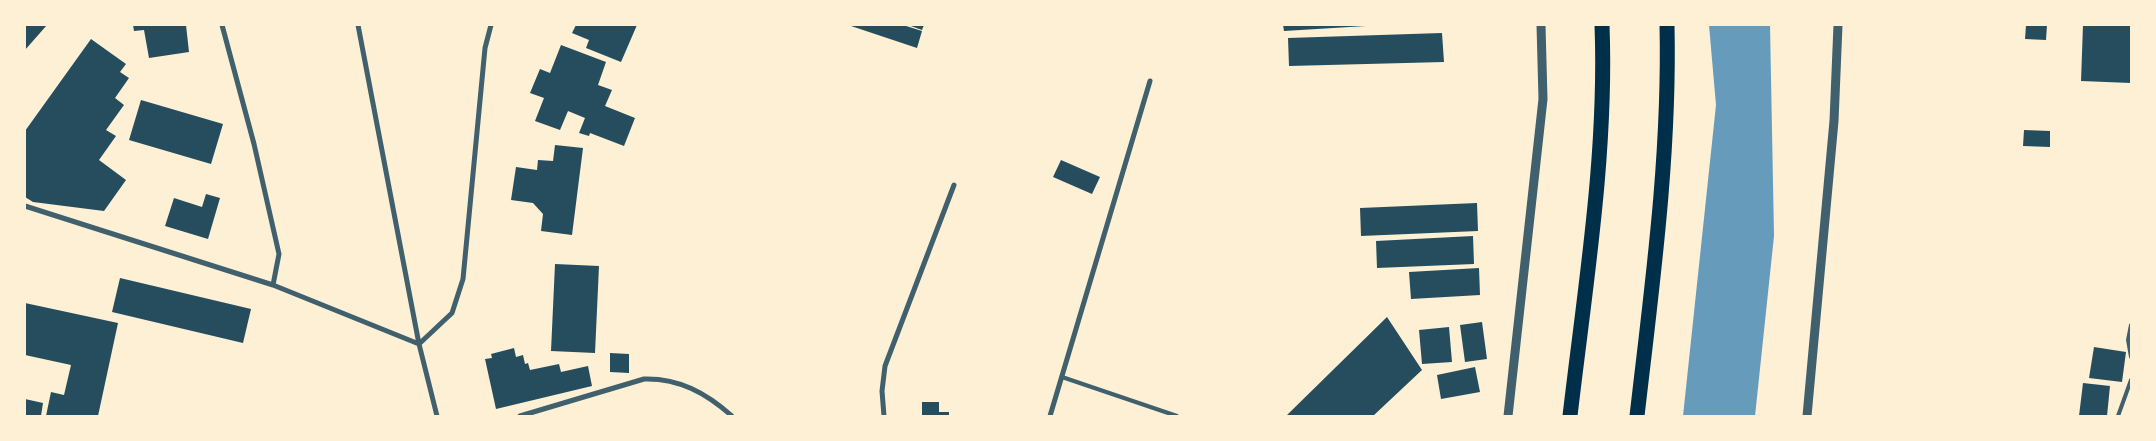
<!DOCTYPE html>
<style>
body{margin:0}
#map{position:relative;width:2156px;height:441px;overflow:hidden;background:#fdf0d5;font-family:"Crimson Pro",serif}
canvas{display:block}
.frame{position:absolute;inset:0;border:26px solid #fdf0d5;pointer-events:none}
</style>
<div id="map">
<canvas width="2156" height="441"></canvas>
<div class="frame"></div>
</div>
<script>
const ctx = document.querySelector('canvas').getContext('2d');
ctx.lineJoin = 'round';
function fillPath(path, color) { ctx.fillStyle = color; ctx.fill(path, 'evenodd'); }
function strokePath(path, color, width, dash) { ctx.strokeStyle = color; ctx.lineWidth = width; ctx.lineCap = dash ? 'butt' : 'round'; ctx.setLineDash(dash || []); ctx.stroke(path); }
const water = new Path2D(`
 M1709,25H1770L1774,236L1755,416H1683L1716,105Z`);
const building = new Path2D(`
 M25,25H47L25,50Z
 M133,25H186L189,52L149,58L144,30L134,31Z
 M576,25H637L621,62L586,48L589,40L572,33Z
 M848,25H903L922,31L917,48Z
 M908,25H924L922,30Z
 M1283,25H1366V26L1284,31Z
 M2026,25H2047L2046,40L2025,39Z
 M2083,25H2131V83L2081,81Z
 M1442,33L1444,62L1289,66L1288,38Z
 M91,39L126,64L120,72L129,78L115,98L124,105L106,130L116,136L99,160L126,180L104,211L33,202L25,197V131Z
 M561,45L606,62L598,85L612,90L605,106L635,118L624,146L590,133L589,136L579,133L585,118L568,111L560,130L535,121L544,98L530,93L540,69L550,73Z
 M141,100L223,124L211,164L129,140Z
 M2024,130L2050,131V147L2023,146Z
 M555,145L583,148L572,235L541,231L543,214L533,203L511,200L516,167L537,170L538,160L553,161Z
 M1061,160L1100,177L1092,194L1053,177Z
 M206,194L220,198L208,239L165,226L174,198L202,207Z
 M1477,203L1478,231L1361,236L1360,208Z
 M1473,236L1474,264L1377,268L1376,241Z
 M555,264L599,266L595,353L551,351Z
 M1479,268L1480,295L1411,299L1409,272Z
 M120,278L251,309L243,343L112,312Z
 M25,303L118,323L98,416H46L51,392L64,395L71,365L25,355Z
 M1387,317L1422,370L1373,416H1286Z
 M1482,322L1487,359L1465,362L1460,325Z
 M1449,327L1452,362L1422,364L1419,330Z
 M2094,347L2126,352L2122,382L2089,378Z
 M514,348L516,357L523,355L525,364L528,363L530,370L559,364L561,372L588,366L592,386L496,409L485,359L492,358L491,354Z
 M610,353L629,354V373L610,372Z
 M1475,367L1480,392L1441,399L1437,375Z
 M2083,383L2110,386L2107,416H2079Z
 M25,399L43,403L41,416H25Z
 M922,402H939V412H949V416H922Z`);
const service = new Path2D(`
 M2131,325L2128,340L2131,357
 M1062,377L1177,416
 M2118,416L2131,380`);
const minor = new Path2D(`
 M222,25L254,144L279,254L273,285
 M358,25L419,344L437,416
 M25,206L273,285L419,344L452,313L463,279L485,48L491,25
 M520,416L644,379C679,378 706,393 732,416
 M884,416L882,391L885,366L954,185
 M1050,416L1150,81`);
const tertiary = new Path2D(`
 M1508,416L1543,99L1541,25
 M1807,416L1834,121L1838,25`);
const motorway = new Path2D(`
 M1570,416C1585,287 1607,155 1602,25
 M1637,416C1652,286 1670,156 1667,25`);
fillPath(water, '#669bbc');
fillPath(building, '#264d5e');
strokePath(service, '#3f606c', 4);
strokePath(minor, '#3f606c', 5);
strokePath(tertiary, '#3f606c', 9);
strokePath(motorway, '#003049', 15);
</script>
